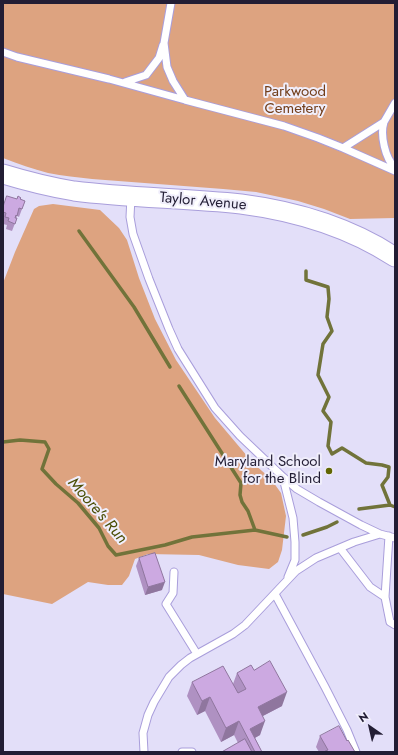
<!DOCTYPE html>
<style>
body{margin:0}
#map{position:relative;width:398px;height:755px;overflow:hidden;background:#e3dff9;font-family:Jost,sans-serif}
canvas{display:block}
.frame{position:absolute;inset:0;border:4px solid #221d34;pointer-events:none}
.north{position:absolute;left:350px;top:707px;width:40px;height:40px;-webkit-text-stroke:3px #f0eefb;paint-order:stroke;rotate:326deg;font-size:11px;font-weight:700;line-height:16px;text-align:center;color:#221d34}
.north::after{content:'';display:block;margin:auto;width:14px;height:18px;background:#221d34;clip-path:polygon(50% 0,100% 100%,50% 72%,0 100%)}
</style>
<div id="map">
<canvas width="398" height="755"></canvas>
<div class="frame"></div>
<div class="north">N</div>
</div>
<script>
const ctx = document.querySelector('canvas').getContext('2d');
ctx.lineJoin = 'round';
function fillPath(path, color) { ctx.fillStyle = color; ctx.fill(path, 'evenodd'); }
function strokePath(path, color, width, dash) { ctx.strokeStyle = color; ctx.lineWidth = width; ctx.lineCap = dash ? 'butt' : 'round'; ctx.setLineDash(dash || []); ctx.stroke(path); }
function write(font, color, halo, rows, align = 'center') {
  ctx.font = font + ' Jost,sans-serif'; ctx.lineWidth = 4; ctx.setLineDash([]); ctx.textBaseline = 'middle'; ctx.strokeStyle = halo; ctx.fillStyle = color; for (const [text, x, y, turn = 0] of rows) {
    ctx.save(); ctx.translate(x, y); ctx.rotate((+turn || 0) * Math.PI / 180); ctx.textAlign = isNaN(turn) ? turn : align; if (halo) ctx.strokeText(text, 0, 0); ctx.fillText(text, 0, 0); ctx.restore();
  }
}
const green = new Path2D(`
 M3,3H395V218L350,219L324,209L298,201L256,192L223,189L92,179C78,177 63,176 48,173C33,169 18,164 3,158Z
 M53,204L100,210L119,228L127,240L139,278L155,319L176,360L215,418L253,463L271,479L281,493L286,516L282,550L278,562L269,569L238,565L199,555L148,554L135,559L129,576L122,585H108L88,582L52,604L3,594V283L15,252L34,209L39,206Z`);
const stream = new Path2D(`
 M79,231L134,307L170,367
 M306,271V280L328,287L329,299L327,317L332,331L323,344L318,375L329,397L323,411L331,422L328,446L332,454L342,448L366,463L382,465L389,467L388,477L382,485L390,505
 M179,386L241,483L240,495L242,502L248,511L255,530
 M3,442L20,440L45,442L49,449L42,469L56,484L78,503L99,528L108,546L116,555L165,545L192,537L255,530L287,537
 M359,509L390,505L395,507
 M303,535L327,527L337,522`);
const lane = new Path2D(`
 M171,3L164,43L167,67L173,81L185,100L284,126L318,138L343,148L384,122L395,103
 M3,52L17,57L109,79L185,100
 M125,82L146,75L159,58L163,45
 M384,122C380,135 385,158 395,168
 M343,148L395,171
 M131,197L130,217L133,234L149,279L169,329L178,349L215,408L240,436L283,477L297,489L319,502L361,525L380,534L395,538
 M283,478L293,518L295,542V560L288,577
 M389,536L385,597L390,622L395,625
 M340,548L370,587L385,597
 M174,572L173,593L166,604L197,654
 M275,594L325,687L347,730L356,752
 M144,752L143,733L148,715L154,702L169,677L181,665L190,658L233,634L245,625L296,571L316,558L354,542L380,534
 M182,752H192`);
const secondary = new Path2D(`
 M3,174C26,181 50,187 74,191C129,198 185,198 241,204C295,211 349,227 395,257`);
const wall = new Path2D(`
 M17,199H20L25,201L19,217L17,216L16,218H17L12,231L6,229L7,225L3,224L4,221H3V206Z
 M139,558L162,590L145,595L136,566Z
 M254,670L282,706L263,716L260,735L255,738L262,752H222L238,743L234,735L221,742L205,711L197,715L187,696L192,682L233,684L237,673Z
 M320,736L347,741L355,752H319L316,747Z`);
const shadedWall = new Path2D(`
 M165,582L162,590L145,595L148,587Z
 M287,692L282,706L253,721L258,707Z
 M210,697L205,711L197,715L202,701Z
 M239,721L234,735L221,742L226,728Z
 M265,721L260,735L249,741L250,729Z`);
const building = new Path2D(`
 M7,196L17,199L18,196L21,198L20,199L25,201L22,209L19,208L17,216L16,215L15,218H17L15,224L8,221L9,218L5,217L6,213L3,212V207Z
 M155,553L165,582L148,587L139,558Z
 M270,661L287,692L258,707L265,721L250,729L262,752H255L239,721L226,728L210,697L202,701L192,682L223,666L238,693L246,689L237,673L251,665L254,670Z
 M339,726L347,741L348,740L355,752H325V751L328,750L320,736Z
 M245,739L252,752H222Z`);
const markers = [
 [329,471,4,"#626603"]
];
const parkNames = [
 ["Parkwood",295,92],
 ["Cemetery",295,109]
];
const streetNames = [
 ["Taylor Avenue",203,202,5]
];
const poiNames = [
 ["Maryland School",321,462],
 ["for the Blind",321,479]
];
const waterNames = [
 ["Moore's Run",97,511,49]
];
fillPath(green, '#dda380');
strokePath(stream, '#71733a', 3.5);
strokePath(lane, '#a99edb', 9);
strokePath(secondary, '#a99edb', 21);
strokePath(lane, '#fff', 7);
strokePath(secondary, '#fff', 19);
fillPath(wall, '#af91c2');
fillPath(shadedWall, '#8f769e');
fillPath(building, '#cca9e1');
strokePath(building, '#8f769e', 1);
for (const [x, y, r, color] of markers) { const dot = new Path2D(); dot.arc(x, y, r, 0, 2 * Math.PI); ctx.fillStyle = color; ctx.fill(dot); strokePath(dot, '#f0eefb', 1.5); }
write('15px', '#723e1b', '#f0eefb', parkNames);
write('15px', '#221d34', '#f0eefb', streetNames);
write('15px', '#221d34', '#f0eefb', poiNames, 'right');
write('italic 16px', '#4b4e06', '#f0eefb', waterNames);
</script>
